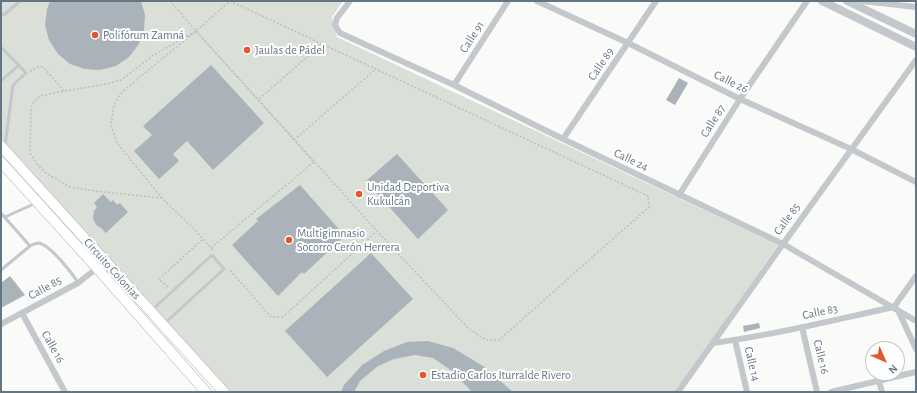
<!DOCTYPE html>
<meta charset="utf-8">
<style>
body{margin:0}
#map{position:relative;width:917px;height:393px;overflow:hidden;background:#fafaf8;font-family:"Alegreya Sans",sans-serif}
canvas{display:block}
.frame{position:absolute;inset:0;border:2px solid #657683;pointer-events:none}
.north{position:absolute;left:865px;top:341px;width:40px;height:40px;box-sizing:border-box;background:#fff;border:1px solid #c1c8cd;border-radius:50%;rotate:135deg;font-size:11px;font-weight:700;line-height:16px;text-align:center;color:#657683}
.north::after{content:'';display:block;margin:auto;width:14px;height:18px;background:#e4572e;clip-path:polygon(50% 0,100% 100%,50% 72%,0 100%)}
</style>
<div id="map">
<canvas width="917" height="393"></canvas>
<div class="frame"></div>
<div class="north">N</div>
</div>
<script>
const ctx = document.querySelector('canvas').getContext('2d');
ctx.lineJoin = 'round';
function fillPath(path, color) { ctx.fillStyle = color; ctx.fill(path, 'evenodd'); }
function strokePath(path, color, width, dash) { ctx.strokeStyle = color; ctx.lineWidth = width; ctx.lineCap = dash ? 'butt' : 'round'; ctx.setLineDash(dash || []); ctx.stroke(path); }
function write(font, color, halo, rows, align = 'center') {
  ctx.font = font + ' "Alegreya Sans",sans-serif'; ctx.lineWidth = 4; ctx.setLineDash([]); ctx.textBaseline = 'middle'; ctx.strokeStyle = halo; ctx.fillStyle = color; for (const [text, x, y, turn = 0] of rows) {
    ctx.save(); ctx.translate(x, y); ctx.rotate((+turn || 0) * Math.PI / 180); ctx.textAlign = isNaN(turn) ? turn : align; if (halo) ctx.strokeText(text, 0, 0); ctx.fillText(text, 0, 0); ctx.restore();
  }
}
const green = new Path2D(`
 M1,1H343L332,17L337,37L778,245L676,392H228L1,143Z`);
const building = new Path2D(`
 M50,1H141L145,15L144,30L139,44L129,57L116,66L100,70L85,69L70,64L58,54L49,40L45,25L47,9Z
 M211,65L264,123L213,170L187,141L173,154L179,161L159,179L134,151L152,135L143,126Z
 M679,78L688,83L675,105L666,100Z
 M397,154L448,210L418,239L366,181Z
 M300,185L345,236L304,274L302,272L278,296L232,245L258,221L256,219Z
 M103,194L111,202L113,200L117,205L120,203L128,212L106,233L101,228L96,225L93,218L94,211L97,207L94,203Z
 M371,253L413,299L327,377L285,331Z
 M10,276L25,295L1,308V283Z
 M759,323L760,328L744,332L743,326Z
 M428,341L453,348L483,366L513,392H472L452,371L433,358L415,355L394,359L378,366L360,381L354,392H341L344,385L362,365L384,351L407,342Z`);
const path = new Path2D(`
 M170,1L196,31
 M196,31L123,91L114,104L111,125L117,143L162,198L195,230L213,250
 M30,71L40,66L44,68L64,91
 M259,99L322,44
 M294,140L376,69
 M162,198L95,191L70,187L46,173L37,164L30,153L31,108L34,101L40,96L59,92L106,84L121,80L152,56L196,31L230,1L648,196L649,207L499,340H486L468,328L377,231L283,317H271L230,270
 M211,248L314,162L196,31L377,231
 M168,287L159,279L203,239`);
const service = new Path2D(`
 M1,15L5,14L20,1
 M1,47L26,73L13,85L5,146
 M1,81L19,65
 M1,213L30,246L1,270
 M5,217L36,203
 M30,246C32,245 37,243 39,243C50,245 73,274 78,283
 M152,310L212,255L224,269L165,323`);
const minor = new Path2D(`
 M350,1L337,18L335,25L340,33L454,85L563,139L783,244L916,321
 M537,1L628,43L740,99L851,149L916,182
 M862,1L916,7
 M454,85L508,1
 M563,139L656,1
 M679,195L740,99L807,1
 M898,310L916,349
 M22,313L65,392
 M1,324L78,283L97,268
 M802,327L817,392
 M735,340L747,392
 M713,343C774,335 834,320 894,307L916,276
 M879,381L882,392
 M678,392L783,244L916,60
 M831,392L916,372`);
const tertiary = new Path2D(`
 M822,1L916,47
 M847,1L916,34`);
const primary = new Path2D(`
 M1,146L224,392
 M1,162L97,268L206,392`);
const markers = [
 [95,35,4,"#e4572e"],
 [247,50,4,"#e4572e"],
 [359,194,4,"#e4572e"],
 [289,240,4,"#e4572e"],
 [423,375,4,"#e4572e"]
];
const poiNames = [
 ["Polifórum Zamná",103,35],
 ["Jaulas de Pádel",255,50],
 ["Unidad Deportiva",367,187],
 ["Kukulcán",367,201],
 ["Multigimnasio",297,233],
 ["Socorro Cerón Herrera",297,247],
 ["Estadio Carlos Iturralde Rivero",431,375]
];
const streetNames = [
 ["Calle 91",472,37,-57],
 ["Calle 89",601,64,-56],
 ["Calle 26",731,82,26],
 ["Calle 87",713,121,-58],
 ["Calle 24",631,160,25],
 ["Calle 85",787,219,-54],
 ["Circuito Colonias",112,269,48],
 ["Calle 85",45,288,-29],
 ["Calle 83",820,312,-12],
 ["Calle 16",53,347,61],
 ["Calle 16",821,357,77],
 ["Calle 14",752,364,77]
];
fillPath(green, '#dadfd7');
fillPath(building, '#aab3b9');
strokePath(primary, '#b5babe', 11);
strokePath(path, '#bbbfc2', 1.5, [2, 2]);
strokePath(service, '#c3c8cc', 3);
strokePath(minor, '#c3c8cc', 6);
strokePath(tertiary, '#c3c8cc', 8);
strokePath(primary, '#fff', 10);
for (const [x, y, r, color] of markers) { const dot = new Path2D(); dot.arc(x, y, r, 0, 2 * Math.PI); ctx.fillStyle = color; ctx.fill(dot); strokePath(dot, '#fff', 1.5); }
write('12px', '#657683', '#fff', poiNames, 'left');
write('12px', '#657683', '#fff', streetNames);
</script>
